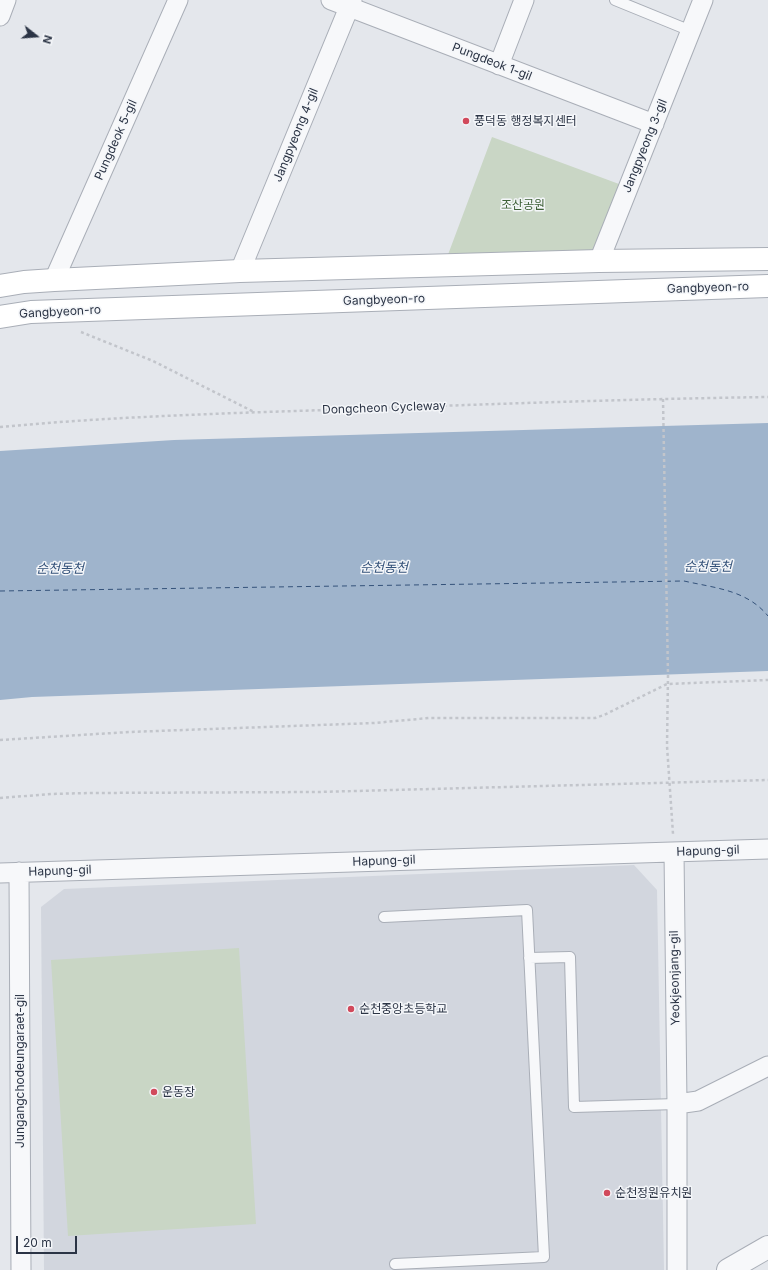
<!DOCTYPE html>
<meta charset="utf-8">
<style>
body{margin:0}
#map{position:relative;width:768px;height:1270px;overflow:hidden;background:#e4e7ec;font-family:Inter,sans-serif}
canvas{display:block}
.north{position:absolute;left:16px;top:16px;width:40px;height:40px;-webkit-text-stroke:3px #f4f6f9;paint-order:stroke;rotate:107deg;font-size:11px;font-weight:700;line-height:16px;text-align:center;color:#2b3445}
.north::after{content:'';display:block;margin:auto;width:14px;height:18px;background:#2b3445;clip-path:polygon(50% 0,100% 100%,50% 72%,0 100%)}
.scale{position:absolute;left:16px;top:1236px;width:61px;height:18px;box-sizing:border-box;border:2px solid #2b3445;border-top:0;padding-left:5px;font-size:12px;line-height:14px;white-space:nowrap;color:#2b3445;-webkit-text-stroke:3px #f4f6f9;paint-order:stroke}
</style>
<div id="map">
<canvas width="768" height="1270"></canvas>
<div class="north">N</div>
<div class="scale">20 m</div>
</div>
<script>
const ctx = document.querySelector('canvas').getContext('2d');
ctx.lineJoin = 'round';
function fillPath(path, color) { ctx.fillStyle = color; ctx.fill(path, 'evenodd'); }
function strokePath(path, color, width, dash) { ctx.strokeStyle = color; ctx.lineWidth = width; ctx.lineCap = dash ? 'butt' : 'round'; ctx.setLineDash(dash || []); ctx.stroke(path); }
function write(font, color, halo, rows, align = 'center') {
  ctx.font = font + ' Inter,"Noto Sans KR",sans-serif'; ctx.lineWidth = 3; ctx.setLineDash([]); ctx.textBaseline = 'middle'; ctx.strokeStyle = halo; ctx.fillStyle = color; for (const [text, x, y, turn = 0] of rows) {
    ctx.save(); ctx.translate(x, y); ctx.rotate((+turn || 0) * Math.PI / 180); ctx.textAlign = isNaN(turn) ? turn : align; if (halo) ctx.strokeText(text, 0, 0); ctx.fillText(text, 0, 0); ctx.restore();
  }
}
const built = new Path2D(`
 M634,865L657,890L664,1270H44L41,907L64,889Z`);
const green = new Path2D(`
 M492,137L619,184L592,256L446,260Z
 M239,948L256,1224L68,1236L51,960Z`);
const water = new Path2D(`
 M768,423V671L32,697L0,700V451L174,440Z`);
const ferry = new Path2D(`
 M0,591L684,581C715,588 747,590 768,616`);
const path = new Path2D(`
 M81,332L153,361L254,412
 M663,399L668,675L667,746L673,834
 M0,427C118,416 237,413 355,409C493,404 630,399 768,397
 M0,740L129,732L374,723L429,718H595L604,715L667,684L768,680
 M0,798L51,794L89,793L318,792L768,780`);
const service = new Path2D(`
 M615,0L691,31
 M384,917L527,910L544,1257L395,1264
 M529,958L570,957L574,1107L677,1104`);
const minor = new Path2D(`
 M331,0L654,124
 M0,16L6,0
 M499,65L524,0
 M599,261L703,0
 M240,271L352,0
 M54,280L178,0
 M674,852L677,1104V1270
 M19,872L21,1270
 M0,873L768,849
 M677,1104L698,1101L768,1066`);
const tertiary = new Path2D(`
 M728,1270L768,1247`);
const secondary = new Path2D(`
 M0,286L24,282L54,280L240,271L599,261L768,259
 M0,317L31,312L768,286`);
const markers = [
 [466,121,4,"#d1495b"],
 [351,1009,4,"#d1495b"],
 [154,1092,4,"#d1495b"],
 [607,1193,4,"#d1495b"]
];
const streetNames = [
 ["Pungdeok 1-gil",492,62,21],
 ["Jangpyeong 4-gil",296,135,-68],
 ["Pungdeok 5-gil",116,140,-66],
 ["Jangpyeong 3-gil",645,146,-68],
 ["Gangbyeon-ro",708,288,-2],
 ["Gangbyeon-ro",384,300,-2],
 ["Gangbyeon-ro",60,312,-3],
 ["Dongcheon Cycleway",384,408,-2],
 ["Hapung-gil",708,851,-2],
 ["Hapung-gil",384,861,-2],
 ["Hapung-gil",60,871,-2],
 ["Yeokjeonjang-gil",675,978,-91],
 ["Jungangchodeungaraet-gil",20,1071,-90]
];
const poiNames = [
 ["풍덕동 행정복지센터",474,121],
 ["순천중앙초등학교",359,1009],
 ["운동장",162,1092],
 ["순천정원유치원",615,1193]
];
const parkNames = [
 ["조산공원",523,205]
];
const waterNames = [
 ["순천동천",708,567],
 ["순천동천",384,568],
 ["순천동천",60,569]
];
fillPath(built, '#d2d6de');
fillPath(green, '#c9d6c5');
fillPath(water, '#9fb4cc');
strokePath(ferry, '#34527a', 1, [5, 4]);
strokePath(service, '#a9aeb7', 12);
strokePath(minor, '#a9aeb7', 21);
strokePath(tertiary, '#a9aeb7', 24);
strokePath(secondary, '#a9aeb7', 24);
strokePath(path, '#c2c5cb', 2.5, [3, 3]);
strokePath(service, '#f7f8fa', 10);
strokePath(minor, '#f7f8fa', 19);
strokePath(tertiary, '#f7f8fa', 22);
strokePath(secondary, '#fff', 22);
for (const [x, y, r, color] of markers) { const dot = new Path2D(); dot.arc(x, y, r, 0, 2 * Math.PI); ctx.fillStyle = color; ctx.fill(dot); strokePath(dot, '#f4f6f9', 1.5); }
write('12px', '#2b3445', '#f4f6f9', streetNames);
write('12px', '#2b3445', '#f4f6f9', poiNames, 'left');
write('12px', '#3f6138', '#f4f6f9', parkNames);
write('italic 13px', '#34527a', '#f4f6f9', waterNames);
</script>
